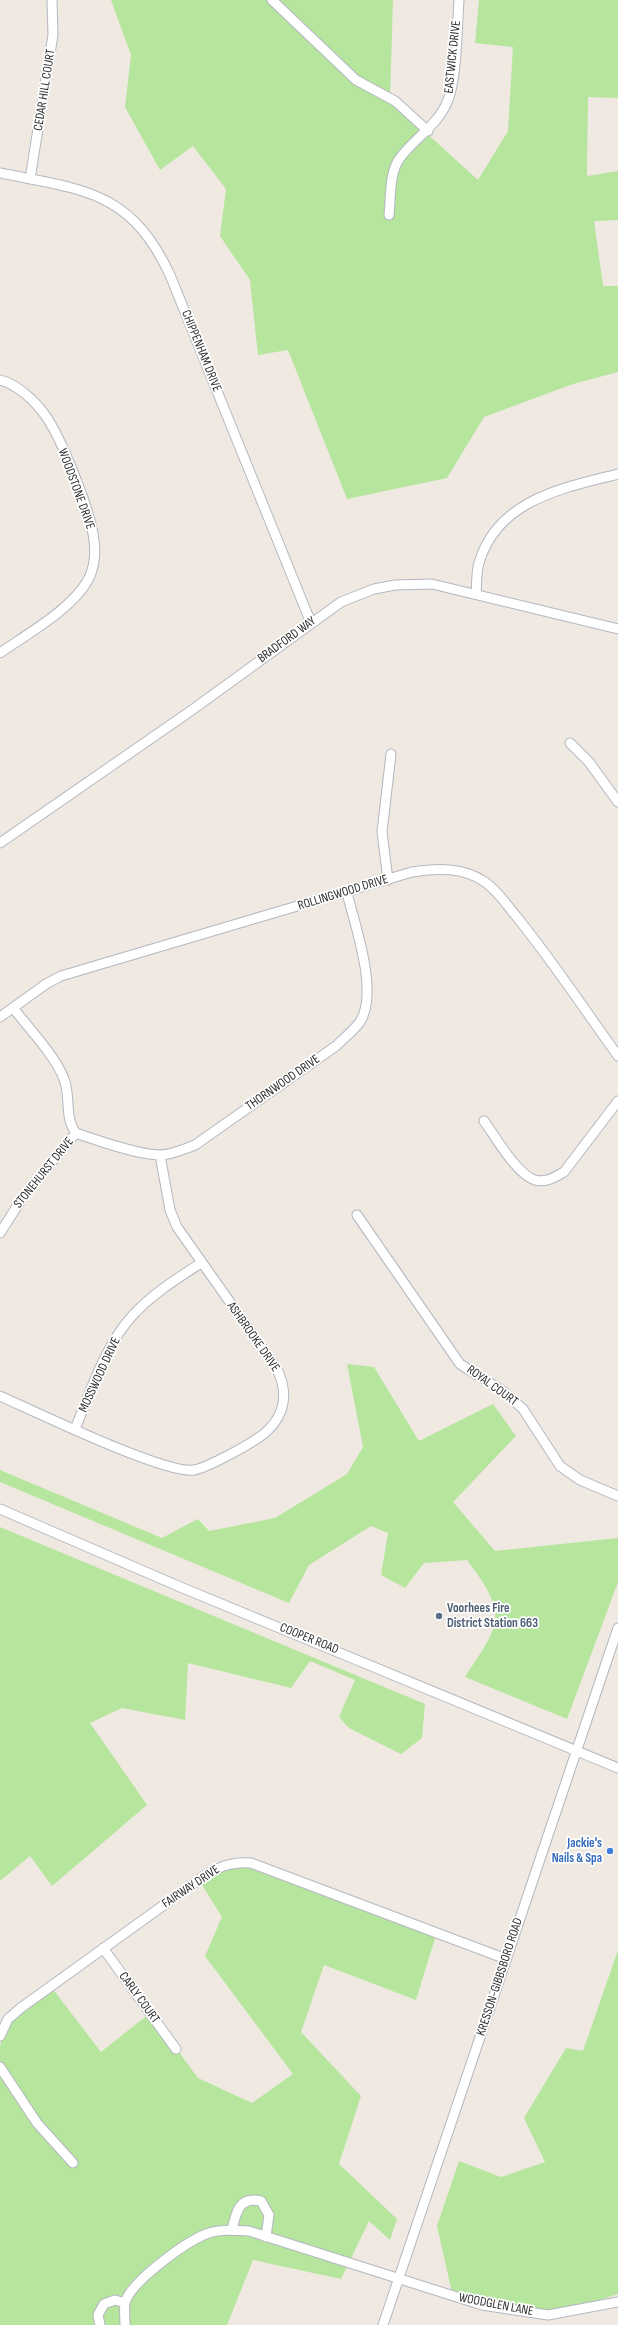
<!DOCTYPE html>
<style>
body{margin:0}
canvas{display:block;background:#efe9e1}
</style>
<canvas width="618" height="2325"></canvas>
<script>
const ctx = document.querySelector('canvas').getContext('2d');
ctx.lineJoin = 'round';
function fillPath(path, color) { ctx.fillStyle = color; ctx.fill(path, 'evenodd'); }
function strokePath(path, color, width, dash) { ctx.strokeStyle = color; ctx.lineWidth = width; ctx.lineCap = dash ? 'butt' : 'round'; ctx.setLineDash(dash || []); ctx.stroke(path); }
function write(font, color, halo, rows, align = 'center') {
  ctx.font = font + ' "Sofia Sans Condensed",sans-serif'; ctx.lineWidth = 3.5; ctx.setLineDash([]); ctx.textBaseline = 'middle'; ctx.strokeStyle = halo; ctx.fillStyle = color; for (const [text, x, y, turn = 0] of rows) {
    ctx.save(); ctx.translate(x, y); ctx.rotate((+turn || 0) * Math.PI / 180); ctx.textAlign = isNaN(turn) ? turn : align; if (halo) ctx.strokeText(text, 0, 0); ctx.fillText(text, 0, 0); ctx.restore();
  }
}
const green = new Path2D(`
 M111,0H393L390,100L478,180L508,131L513,47L475,43L479,0H618V98L588,97L587,176L618,171V220L594,221L603,286H618V372L573,384L484,417L447,478L347,499L288,350L258,355L250,280L220,236L226,189L193,146L160,170L125,107L131,55Z
 M347,1364L374,1367L419,1441L493,1404L516,1436L453,1502L495,1551L618,1538V1582L567,1719L465,1677C474,1662 487,1646 493,1629C503,1605 480,1578 467,1560L424,1563L405,1588L381,1575L388,1533L371,1526L309,1565L289,1603L0,1482V1470L162,1538L198,1519L209,1531L275,1518L347,1474L363,1447Z
 M0,1527L425,1704L422,1738L401,1754L349,1728L339,1717L355,1680L310,1661L291,1688L188,1663L185,1720L122,1708L90,1723L147,1805L52,1886L30,1856L0,1881Z
 M253,1862L437,1932L416,2000L324,1965L301,2032L361,2096L339,2164L397,2219L390,2240L369,2221L341,2279L253,2260L227,2325H0V2047L4,2028L52,1988L101,2052L150,2013L198,2078L252,2103L293,2074L205,1956L222,1917L199,1880Z
 M618,1950V2294L561,2312L453,2297L437,2226L459,2161L501,2177L545,2162L524,2118L566,2048L583,2051Z`);
const minor = new Path2D(`
 M272,0L356,80L395,101L428,131
 M0,173C84,190 130,190 170,275L311,623
 M30,179L53,35L52,0
 M389,215C391,198 389,172 400,158C414,138 438,126 448,100C457,77 457,27 459,0
 M0,380C17,384 35,401 45,415C61,437 92,514 94,541C96,553 94,569 88,580C72,609 27,634 0,653
 M476,594C477,584 476,572 479,563C497,500 563,488 618,474
 M570,743L589,762L618,802
 M0,843L192,710L341,602L374,589L395,585L432,584L618,629
 M388,880L382,832L391,754
 M13,1008C28,1027 56,1057 64,1079C71,1096 64,1118 76,1133
 M0,1017L46,984L61,976L412,872C437,868 463,867 485,882C497,890 506,904 516,916C552,960 584,1009 618,1056
 M484,1121C495,1136 517,1175 535,1180C546,1183 555,1177 564,1172L618,1101
 M76,1133C99,1141 136,1154 159,1155C172,1155 184,1149 195,1145L336,1046C344,1038 353,1031 360,1022C379,992 355,926 347,893
 M357,1215L460,1364L504,1392L523,1409L560,1466L580,1480L618,1496
 M0,1233L23,1197L76,1133
 M0,1396C34,1411 166,1475 194,1470C209,1467 255,1442 266,1432C286,1414 288,1392 277,1369L177,1227L170,1210L160,1155
 M75,1429C91,1391 105,1345 133,1315C152,1294 178,1278 201,1263
 M0,1509L178,1586L618,1768
 M103,1948L176,2049
 M0,2036L8,2019L22,2007L207,1874C223,1865 233,1862 251,1863L506,1959
 M0,2067L37,2123L73,2163
 M232,2230C236,2212 239,2196 261,2201L269,2215L266,2237
 M100,2325L98,2315L104,2304L115,2300L125,2303
 M125,2325C125,2318 124,2310 125,2303C130,2282 186,2242 206,2234C219,2229 235,2230 249,2231L482,2305L548,2315L618,2302
 M383,2325C463,2093 539,1860 618,1628`);
const markers = [
 [439,1616,4,"#5c6f8a"],
 [610,1851,4,"#3f7fe0"]
];
const streetNames = [
 ["EASTWICK DRIVE",453,57,-84],
 ["CEDAR HILL COURT",45,90,-81],
 ["CHIPPENHAM DRIVE",201,351,68],
 ["WOODSTONE DRIVE",76,489,70],
 ["BRADFORD WAY",287,640,-36],
 ["ROLLINGWOOD DRIVE",343,893,-17],
 ["THORNWOOD DRIVE",283,1083,-35],
 ["STONEHURST DRIVE",44,1173,-51],
 ["ASHBROOKE DRIVE",253,1337,55],
 ["MOSSWOOD DRIVE",100,1375,-65],
 ["ROYAL COURT",492,1386,36],
 ["COOPER ROAD",309,1639,22],
 ["FAIRWAY DRIVE",191,1887,-34],
 ["KRESSON-GIBBSBORO ROAD",500,1977,-72],
 ["CARLY COURT",139,1998,54],
 ["WOODGLEN LANE",496,2305,11]
];
const serviceNames = [
 ["Voorhees Fire",447,1609],
 ["District Station 663",447,1624]
];
const shopNames = [
 ["Jackie's",602,1844],
 ["Nails & Spa",602,1859]
];
fillPath(green, '#b6e59e');
strokePath(minor, '#b4b7c1', 11);
strokePath(minor, '#fff', 9);
for (const [x, y, r, color] of markers) { const dot = new Path2D(); dot.arc(x, y, r, 0, 2 * Math.PI); ctx.fillStyle = color; ctx.fill(dot); strokePath(dot, '#fff', 1.5); }
write('13px', '#2e2e2e', '#fff', streetNames);
write('bold 13px', '#4e5e75', '#fff', serviceNames, 'left');
write('bold 13px', '#366cbe', '#fff', shopNames, 'right');
</script>
